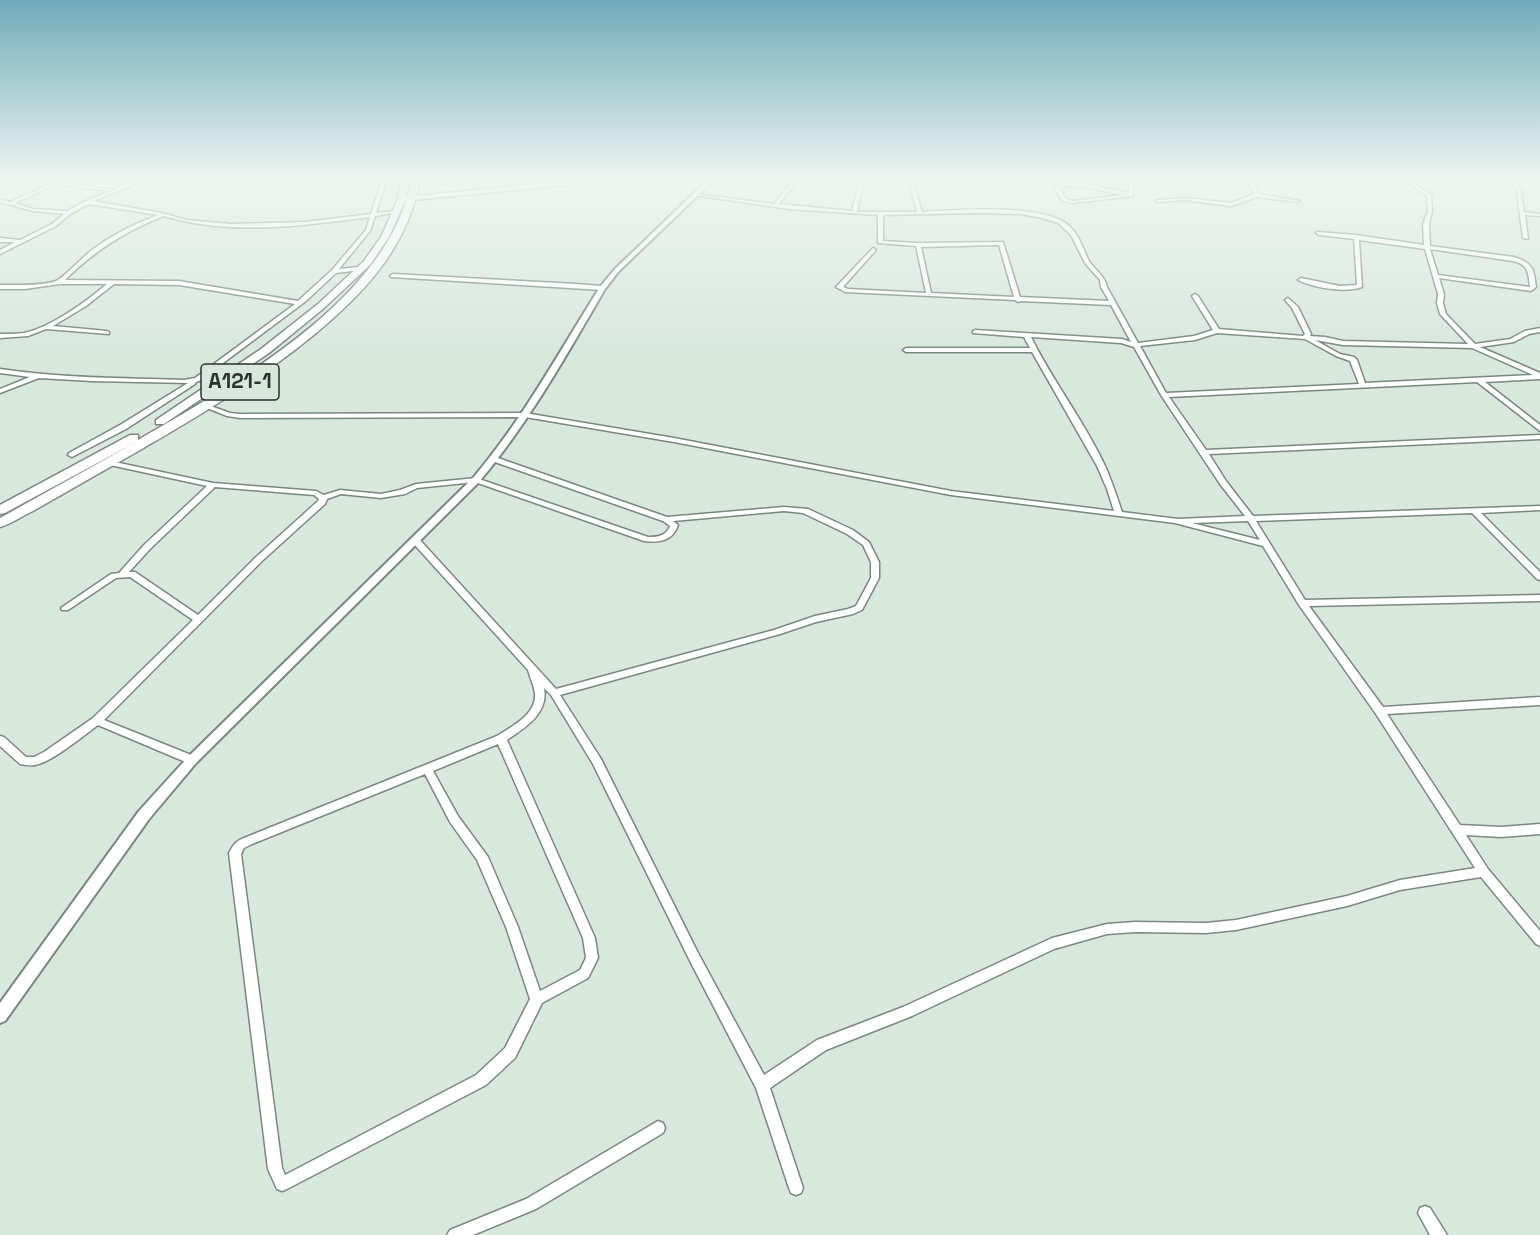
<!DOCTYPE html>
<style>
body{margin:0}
canvas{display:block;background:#d8e8dd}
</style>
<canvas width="1540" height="1235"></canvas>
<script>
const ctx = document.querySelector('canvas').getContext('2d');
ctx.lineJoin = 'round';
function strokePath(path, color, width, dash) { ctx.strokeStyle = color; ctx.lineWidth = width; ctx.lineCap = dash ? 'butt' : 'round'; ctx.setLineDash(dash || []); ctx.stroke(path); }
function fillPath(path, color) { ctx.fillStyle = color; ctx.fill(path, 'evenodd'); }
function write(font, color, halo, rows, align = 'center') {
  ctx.font = font + ' "Space Grotesk",sans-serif'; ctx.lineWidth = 4.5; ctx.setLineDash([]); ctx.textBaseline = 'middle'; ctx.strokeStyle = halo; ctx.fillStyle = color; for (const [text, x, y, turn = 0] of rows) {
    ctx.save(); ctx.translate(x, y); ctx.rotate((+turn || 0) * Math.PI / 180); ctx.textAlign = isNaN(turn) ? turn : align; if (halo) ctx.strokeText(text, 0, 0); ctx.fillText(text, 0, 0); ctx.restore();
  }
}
const minor = new Path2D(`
 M64,178H69L62,182L114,190L137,178H141L133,185L93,201L162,213L186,220L231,224L305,222L371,214L383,178H387L376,213L396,211L398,212L375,216L370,231L339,269L358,267L360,268V270L336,273L306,301L199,381L196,382L195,384L126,429L72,457L68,455L69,453L120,425L188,383L92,381L39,378L0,393V389L30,377L0,373V369C61,378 122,378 184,380L195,378L295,304L179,285L114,284L86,306L53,326L107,331L109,332V334L46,329L28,336L0,338V334C8,334 16,334 24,333C50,328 87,301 107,284H60L25,289H0V285C16,285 41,286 56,281C62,279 84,256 92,250C112,235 134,224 158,215L89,204L70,214L56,226L0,254V250L15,242H0V238L20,240L52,224L64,214L33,211L0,202V199L10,202ZM57,184H58L110,191L86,201L67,211L33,209L15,203ZM164,216C231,236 302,226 370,217L366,230L332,270L298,301L179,281L65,280C94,251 125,231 164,216Z
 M480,178H498L496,179L432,184L430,183L432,182Z
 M527,178H531V186L527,185Z
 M795,178H799L779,204L852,211L860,178H864L857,212H917L908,178H912L922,212C956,210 1041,203 1068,225C1079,234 1083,249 1089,261C1095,270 1105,276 1107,287L1138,343L1194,336L1213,330L1192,296L1195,294L1198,296L1219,329L1303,336L1305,334L1292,308L1285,300L1288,298L1298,307L1311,334L1310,336L1325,337L1343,341L1468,344L1440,314L1437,303L1438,294L1425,249L1359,240L1362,287C1345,293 1314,288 1298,280L1301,278L1340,286L1357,285L1354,239L1319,235L1316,233L1317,232L1356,235L1424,245L1423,224L1428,211L1427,196L1402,178H1407L1431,195L1432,211L1429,224L1430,246L1514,257C1533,263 1534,269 1536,287L1531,291L1439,278L1444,294L1443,303L1446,314L1475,344L1510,339L1525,331L1540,328V332L1529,334L1514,342L1480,347L1540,373V379L1485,382L1540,425V431L1477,382L1169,397L1206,450L1540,435V439L1209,454L1226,481L1253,516L1540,506V510L1481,513L1540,572V580L1537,579L1472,513L1256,521L1305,600L1540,595V601L1309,606L1383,707L1540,697V705L1387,714L1460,825L1501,827L1540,824V834L1501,837L1466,835L1488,869L1540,931V946L1536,944L1481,877L1400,890L1347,906L1236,930L1206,933L1135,932L1107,934L1054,949L912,1016L826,1050L770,1088L803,1188L801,1193L796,1195L791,1193L789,1188L756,1088L690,961L593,764L551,695L544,688C549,713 525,728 507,740L595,938L598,958L588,978L542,1003L515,1058L486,1085L287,1189L282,1191L277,1189L268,1169L229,853C233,845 236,841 244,838L497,736C511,727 537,714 535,694C534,685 530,678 528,670L413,543L412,541L413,539H419L556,689L774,630L815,616L848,609L856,606L871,578V562L863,545L847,534L803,513L784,511L673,521L678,525C673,541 659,543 644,541L475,482L417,488L405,494L381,498L341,494L327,499L325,504L262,561L104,720L196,757L197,760L196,763L192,764L188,763L98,725C83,736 52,762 35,765C30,766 25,765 20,764L0,746V736L4,737L26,757H34L44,752L93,718L193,620L130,577L116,578L68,610H62L61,608L111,574L119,573L144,545L207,486L110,465L106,463L107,461H110L213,483L316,491L324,495L340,490L381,494L400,490L416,484L476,478L648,537C658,537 666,536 670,526L663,521L492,461V457H495L667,517L784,507L808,509L853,530L869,542L879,562V578L862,610L853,614L816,622L780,634L560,695L601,759L698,953L764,1075L817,1040L903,1007L1052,938L1107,924L1135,922L1206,923L1236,920L1347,896L1400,880L1475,868L1376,714L1299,605L1263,546L1175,523L951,495L674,442L525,417L240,418L227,416L202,406L205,404L230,413L240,414L525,413L674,438L951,491L1114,511L1107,489L1097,466L1032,352H906L903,350L906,348H1030L1024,337L973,333V331L975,330L1122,339L1131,342L1111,305L1021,301L1018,302L1015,300L845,292L836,287L873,248L876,250L875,251L843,287L848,289L926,293L916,246L878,243V215L789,209L694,195L696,194L774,204ZM974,213L1022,214L1042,218L1058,223L1071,235L1085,263L1100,280L1101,287L1109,301L1020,297L1003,242L918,243L883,241V215ZM999,245L1014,297L931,293L921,247ZM1430,249L1513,261C1529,265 1528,272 1530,287L1438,275ZM1217,333L1305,339L1336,356L1350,361L1359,384L1166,393L1140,346L1195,340ZM1031,337L1121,343L1134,347L1161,395L1220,484L1245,516L1178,519L1122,512C1117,497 1112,482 1106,468C1085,422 1053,382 1031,337ZM1315,340L1343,345L1472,348L1533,375L1365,383L1357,360L1354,357L1340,354ZM215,487L314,495L319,499L318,501L256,557L198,615L135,572H129L150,549ZM1248,521L1260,540L1192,523ZM498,744L583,938L586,958L580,970L540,991L518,927L488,857L458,816L433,771ZM425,774L450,822L477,860L506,927L530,999L505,1048L476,1075L285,1175L282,1168L241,854L244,848L252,844Z
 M1112,178L1134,180L1133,196L1073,203L1062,201L1054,187C1074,178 1107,189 1129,193L1130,182ZM1067,186L1090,188L1122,195L1073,201L1066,199L1059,188Z
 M1247,178H1251L1259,194L1300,201L1298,202L1257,197L1231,206L1185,200L1157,202L1155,201L1157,200L1185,198L1231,203L1254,194Z
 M1511,178H1515L1521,193L1524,212L1540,214V216L1525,215L1528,239L1523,238L1517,193Z
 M393,274L576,284L602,286L605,288L602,290L391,277L390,276Z
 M658,1121L663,1123L665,1128L663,1133L536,1209L473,1235H447L450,1230L526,1199Z
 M1425,1206L1430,1208L1447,1235H1430L1418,1213L1420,1208Z`);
const tertiary = new Path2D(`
 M710,178H716L619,271L605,289C566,356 529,422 479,482L196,763L149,819L5,1021L0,1023V1003L139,811L188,757L473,478C523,419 559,352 600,287L615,269Z`);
const secondary = new Path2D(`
 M602,178H623L620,180L402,201L399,199L402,197Z`);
const trunk = new Path2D(`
 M401,178H409L406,199L389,237L370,265L324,308L269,353L164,424H156V420L261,349L318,304L364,261L381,237L398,199Z
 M412,178H420C415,209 403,236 385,262C325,346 187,424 96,475C75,487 54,499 33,511C22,516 11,524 0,527V518L138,441L5,513L0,514V505L130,435H138V440C236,383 391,298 412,178Z`);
const shields = [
 [240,382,78]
];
const shieldNames = [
 ["A121-1",240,382]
];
strokePath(minor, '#7a897f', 3);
strokePath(tertiary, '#7a897f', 4);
strokePath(secondary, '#7a897f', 3);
strokePath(trunk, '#7a897f', 3);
fillPath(minor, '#fff');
fillPath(tertiary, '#fff');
fillPath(secondary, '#fff');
fillPath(trunk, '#fff');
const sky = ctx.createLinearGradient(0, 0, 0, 351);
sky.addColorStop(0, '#70aaba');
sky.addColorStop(0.51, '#edf5f0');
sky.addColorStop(1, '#edf5f000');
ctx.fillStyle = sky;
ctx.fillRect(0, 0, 1540, 351);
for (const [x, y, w] of shields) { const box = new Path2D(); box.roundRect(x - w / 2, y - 18, w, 36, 4.5); ctx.fillStyle = '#d8e8dd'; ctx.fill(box); strokePath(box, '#2b312d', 1.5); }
write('bold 21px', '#2b312d', null, shieldNames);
</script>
